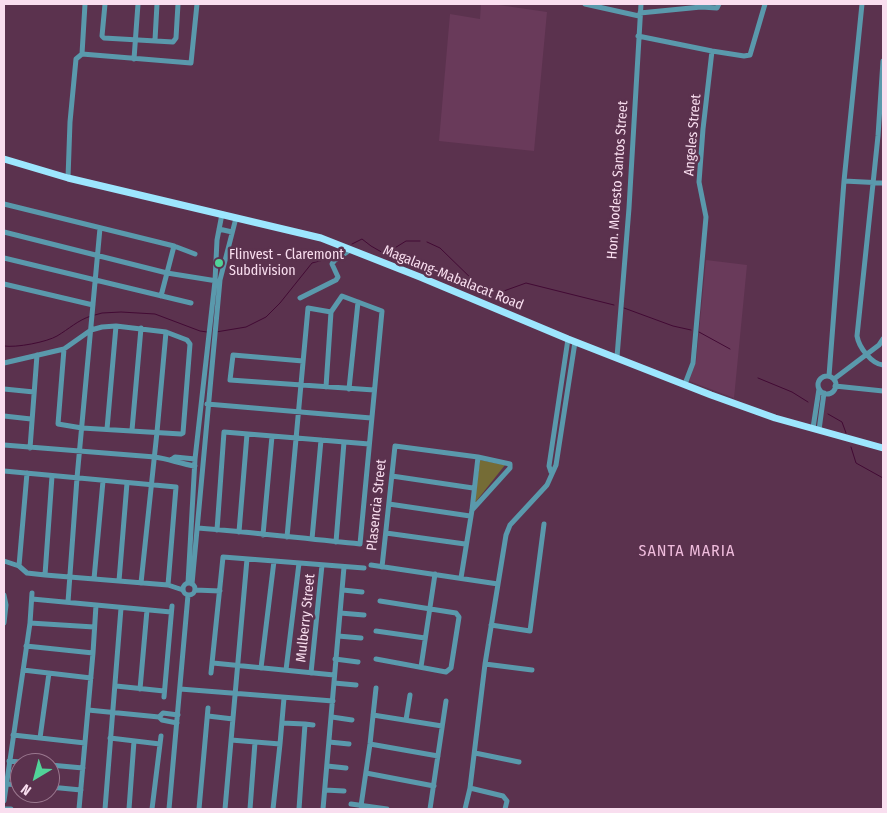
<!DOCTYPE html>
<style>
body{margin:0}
#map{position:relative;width:887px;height:813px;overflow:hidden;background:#5b324e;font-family:"Fira Sans Condensed",sans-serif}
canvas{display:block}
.frame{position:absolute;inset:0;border:5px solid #f9deef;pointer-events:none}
.north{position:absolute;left:10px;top:753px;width:50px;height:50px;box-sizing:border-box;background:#5b324e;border:1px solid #9a778e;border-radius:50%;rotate:217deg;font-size:14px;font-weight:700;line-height:20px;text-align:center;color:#f9deef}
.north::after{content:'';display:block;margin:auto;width:18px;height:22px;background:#51d398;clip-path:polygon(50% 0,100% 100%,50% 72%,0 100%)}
</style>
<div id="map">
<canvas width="887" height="813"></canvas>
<div class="frame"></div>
<div class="north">N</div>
</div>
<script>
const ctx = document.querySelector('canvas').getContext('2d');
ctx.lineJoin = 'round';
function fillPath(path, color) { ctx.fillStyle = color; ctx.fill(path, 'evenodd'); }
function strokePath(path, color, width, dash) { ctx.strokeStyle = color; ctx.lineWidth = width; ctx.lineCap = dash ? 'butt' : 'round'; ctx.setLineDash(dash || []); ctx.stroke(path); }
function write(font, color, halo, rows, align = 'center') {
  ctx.font = font + ' "Fira Sans Condensed",sans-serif'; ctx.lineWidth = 5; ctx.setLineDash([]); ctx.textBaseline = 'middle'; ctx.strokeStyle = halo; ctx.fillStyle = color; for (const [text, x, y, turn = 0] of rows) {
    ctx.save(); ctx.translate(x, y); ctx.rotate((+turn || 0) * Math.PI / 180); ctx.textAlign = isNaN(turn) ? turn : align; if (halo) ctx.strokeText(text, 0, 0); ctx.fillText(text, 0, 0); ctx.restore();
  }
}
const built = new Path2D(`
 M481,4H492L547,12L534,151L439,141L450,14L480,19Z
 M706,260L747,265L734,398L689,381L696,362Z`);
const green = new Path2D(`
 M480,460L505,465L474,504Z`);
const stream = new Path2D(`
 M427,242L440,248L478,285L489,290L501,292L526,283L614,305
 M352,244L362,239L371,246L385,254L406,241H420
 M624,308L673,326L691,330
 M95,315L102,313L121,312L155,314L200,331L207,332
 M216,332L246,327L266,317L280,303L312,263L327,259L340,252
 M699,332L730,349
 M4,346C16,348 47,342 57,336C69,329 78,320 91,316
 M758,378L792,392L808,402
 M828,414L842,422L846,433
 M851,447L856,463L883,478`);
const minor = new Path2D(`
 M105,4L102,36L104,38L173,42L176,38L178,4
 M585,4L639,16
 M640,13L701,7L717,8L719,4
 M638,36L712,51L744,56L750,55L765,4
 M155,40L157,4
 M82,54L85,4
 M134,59L138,4
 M883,61L878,136L857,336C859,348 872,364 883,365
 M68,178L70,122L76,59L82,54L191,63L197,4
 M844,181L883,183
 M4,204L174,246L195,254
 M219,229L232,232
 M4,232L167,273L217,281
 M4,258L191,303
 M4,284L93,305
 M161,296L174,246
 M300,298L336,280L338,277L332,264L334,261L350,250
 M617,357L629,208L641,4
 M303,361L233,355L230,380L374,390
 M4,363L64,349L91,330L102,327L116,326L166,332L187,340L190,344L183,433L181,434L82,428L58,424L64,349
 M829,376L844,181L862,4
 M818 385a9 9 0 1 1 18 0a9 9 0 1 1-18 0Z
 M834,379L879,345L883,339
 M685,384L693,363L706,217L699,182L703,129L712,51
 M835,386L883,391
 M326,387L331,312
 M4,389L34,392
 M349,389L358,302
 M207,404L371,418
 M4,416L31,419
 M813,428L819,389
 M107,429L116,326
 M132,430L141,328
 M819,430L824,393
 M4,445L155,457C169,459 181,464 195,466
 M30,448L37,355
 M171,460L175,457L195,459
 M4,471L176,487L168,585
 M551,472L549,466L568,339
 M27,473L19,566L27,573L45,575L168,585L183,590
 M392,476L473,488
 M389,504L470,516
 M198,528C252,532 306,539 360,544L382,311L342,296L331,312L308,308L287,537
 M217,530L224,432L369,444
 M239,532L247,434
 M386,533L465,544
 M263,535L272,436
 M312,539L321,440
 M336,542L344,442
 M4,561L19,566
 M371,565L498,584
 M382,567L395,446L478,457L510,464V468L472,510
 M45,575L52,476
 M461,578L472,510L478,457
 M94,579L103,481
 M119,581L127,483
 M183 589a6 6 0 1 1 12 0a6 6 0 1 1-12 0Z
 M141,583L157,432L166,332
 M188,583L195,459L215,281L217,240L222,214
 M192,584L220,280L236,218
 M195,590L220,591
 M343,590L362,592
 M4,595L6,605L4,623
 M32,599L171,612
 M68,602L77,478L100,228
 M340,613L364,615
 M30,623L94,627
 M491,625L530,631L544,524
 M376,631L425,638
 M338,636L361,638
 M26,646L93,653
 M335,659L358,662
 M376,659L446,672L451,668L459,617L456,613L380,601
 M213,663L334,675
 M485,664L532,670
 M421,667L435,574
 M261,668L274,561
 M23,670L91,678
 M286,670L299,563
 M211,673L223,557L364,568
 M311,673L322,565
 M334,683L356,685
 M116,686L164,691
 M140,689L147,610
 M180,689L333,701
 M164,697L172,606
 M88,710L159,717L162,720L177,723
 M373,715L442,726
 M208,716L233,719
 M159,717L163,713L178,715
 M332,717L352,720
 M406,720L410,695
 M282,723L305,724L299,809
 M305,724L313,725
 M13,735L85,743
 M40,738L49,673
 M110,738L160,744
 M231,740L280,744L284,698
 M329,742L349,744
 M370,744L438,756
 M475,753L519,762
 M9,761L32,763
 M50,765L83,768
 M327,766L346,768
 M366,773L434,786
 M6,784L20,785
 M50,787L81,790
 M470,788L503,796L507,801L505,809
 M325,790L344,791
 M4,801L30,623L32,593
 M351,804L387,809
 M361,806L370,744L376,688
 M4,809H11
 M79,809L93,653L96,605
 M105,809L121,608
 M129,809L134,741
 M152,809L161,736
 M169,809L188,595
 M199,809L208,708
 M225,809L247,559
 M250,809L255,742
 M273,809L280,744
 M323,809L344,567
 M430,809L446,701
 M465,809L470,788L485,664L506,535L510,525L547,485L556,465L575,342`);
const major = new Path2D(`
 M4,159L68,178L321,238L420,277L568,339L711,395L775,418L883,448`);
const markers = [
 [219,263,5,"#51d398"]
];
const streetNames = [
 ["Angeles Street",693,135,-85],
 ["Hon. Modesto Santos Street",618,180,-86],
 ["Magalang-Mabalacat Road",453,278,22],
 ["Plasencia Street",377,505,-84],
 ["Mulberry Street",306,618,-84]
];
const poiNames = [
 ["Flinvest - Claremont",229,255],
 ["Subdivision",229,271]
];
const quarterNames = [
 ["SANTA MARIA",687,552]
];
fillPath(built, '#693a5a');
fillPath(green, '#756c36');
strokePath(stream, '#420a34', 1);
strokePath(minor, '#5a99ac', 5);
strokePath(major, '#9de6fe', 7);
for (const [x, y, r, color] of markers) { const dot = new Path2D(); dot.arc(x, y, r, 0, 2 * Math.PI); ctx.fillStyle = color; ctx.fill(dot); strokePath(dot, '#5b324e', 2); }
write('14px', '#f9deef', '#5b324e', streetNames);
write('14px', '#f9deef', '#5b324e', poiNames, 'left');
ctx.letterSpacing = '1px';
write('16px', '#efbcdc', '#5b324e', quarterNames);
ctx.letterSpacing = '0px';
</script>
